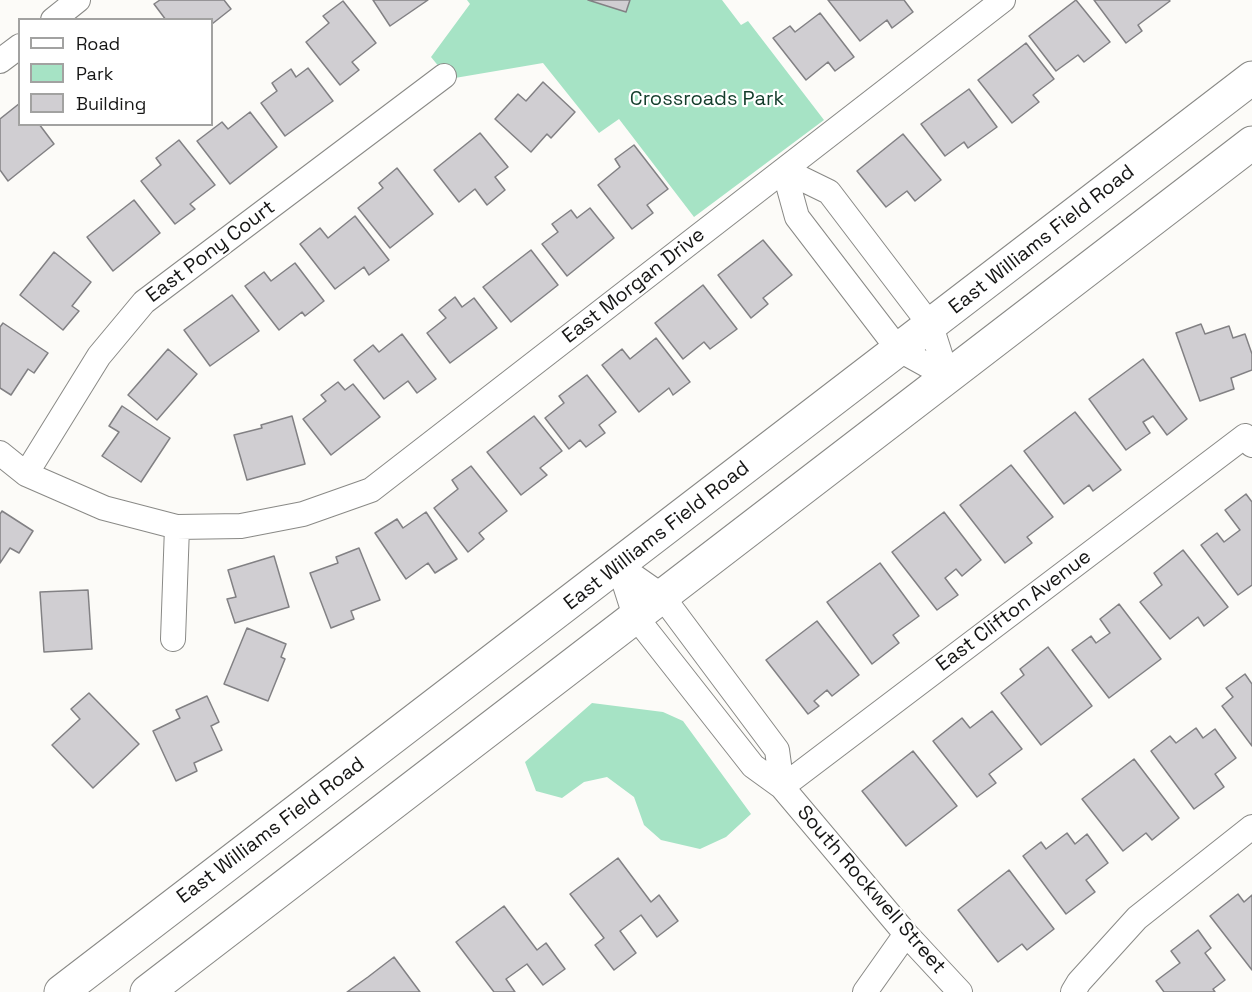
<!DOCTYPE html>
<style>
body{margin:0}
#map{position:relative;width:1252px;height:992px;overflow:hidden;background:#fcfbf8;font-family:"Space Grotesk",sans-serif}
canvas{display:block}
.legend{position:absolute;left:18px;top:18px;width:195px;height:108px;box-sizing:border-box;background:#fff;border:2px solid #a2a2a1;margin:0;padding:8px 10px;list-style:none;font-size:18px;color:#161615}
.legend li{display:flex;align-items:center;gap:12px;height:30px}
.legend b{width:30px;border:2px solid #a2a2a1}
</style>
<div id="map">
<canvas width="1252" height="992"></canvas>
<ul class="legend">
<li><b style="height:8px;background:#fff"></b>Road</li>
<li><b style="height:16px;background:#a6e3c5"></b>Park</li>
<li><b style="height:16px;background:#d0ced2"></b>Building</li>
</ul>
</div>
<script>
const ctx = document.querySelector('canvas').getContext('2d');
ctx.lineJoin = 'round';
function fillPath(path, color) { ctx.fillStyle = color; ctx.fill(path, 'evenodd'); }
function strokePath(path, color, width, dash) { ctx.strokeStyle = color; ctx.lineWidth = width; ctx.lineCap = dash ? 'butt' : 'round'; ctx.setLineDash(dash || []); ctx.stroke(path); }
function write(font, color, halo, rows, align = 'center') {
  ctx.font = font + ' "Space Grotesk",sans-serif'; ctx.lineWidth = 4.5; ctx.setLineDash([]); ctx.textBaseline = 'middle'; ctx.strokeStyle = halo; ctx.fillStyle = color; for (const [text, x, y, turn = 0] of rows) {
    ctx.save(); ctx.translate(x, y); ctx.rotate((+turn || 0) * Math.PI / 180); ctx.textAlign = isNaN(turn) ? turn : align; if (halo) ctx.strokeText(text, 0, 0); ctx.fillText(text, 0, 0); ctx.restore();
  }
}
const green = new Path2D(`
 M467,0H722L741,25L748,21L824,120L694,217L619,119L599,133L543,63L449,79L431,57L470,4Z
 M592,703L663,712L683,721L751,814L726,837L700,849L661,840L644,825L634,797L607,777L584,782L562,798L536,791L525,762Z`);
const building = new Path2D(`
 M160,0H224L231,9L212,24V20H166L154,4Z
 M373,0H428L390,26Z
 M588,0H630L626,12Z
 M828,0H904L913,12L892,28L887,20L860,41Z
 M1076,0L1110,42L1084,62L1078,55L1056,71L1029,36Z
 M1094,0H1169L1170,1L1138,25L1142,31L1126,43Z
 M343,1L376,43L352,62L359,70L340,85L306,42L329,23L323,16Z
 M820,13L854,57L835,71L828,62L806,80L773,38L790,26L795,32Z
 M1026,43L1054,79L1033,95L1039,102L1012,123L978,80Z
 M308,68L333,101L285,136L261,103L277,91L272,83L291,69L296,77Z
 M543,82L575,112L551,138L547,134L531,152L495,119L518,94L526,101Z
 M969,89L997,127L968,148L964,142L945,156L921,124Z
 M20,103V124H39L54,144L8,181L0,170V119Z
 M250,112L277,147L230,184L197,141L222,122L228,129Z
 M480,133L508,167L495,177L505,190L487,205L475,189L459,202L434,170Z
 M903,134L941,180L915,201L907,191L886,207L857,171Z
 M179,140L215,185L190,204L195,209L175,224L141,181L161,165L156,158Z
 M634,145L668,189L647,205L653,213L632,229L598,185L620,167L615,159Z
 M397,168L433,214L390,248L358,208L383,188L379,183Z
 M134,200L160,233L113,271L87,237Z
 M590,208L614,238L567,276L542,244L558,232L552,224L571,210L577,218Z
 M355,216L389,260L369,275L364,267L335,289L300,244L320,228L328,238Z
 M763,240L792,275L763,298L768,304L751,318L718,275Z
 M531,250L558,285L511,322L483,287Z
 M54,252L91,282L72,306L79,311L63,330L20,295Z
 M295,263L324,301L305,316L302,312L279,330L245,286L264,272L271,281Z
 M703,285L737,329L710,349L704,342L683,359L655,323Z
 M232,295L259,331L210,366L184,330Z
 M455,297L462,307L474,298L497,328L450,363L427,333L446,318L439,310Z
 M3,323L48,353L34,373L28,369L11,395L0,388V327Z
 M1201,324L1205,334L1229,326L1233,338L1245,334L1252,354V370L1231,378L1234,389L1200,401L1176,333Z
 M402,334L436,379L417,393L408,381L384,399L354,360L373,345L379,352Z
 M656,338L690,382L673,395L669,388L639,412L602,365L622,349L630,359Z
 M168,349L197,374L157,420L128,395Z
 M1143,359L1187,419L1167,435L1153,416L1143,422L1150,433L1126,450L1089,399Z
 M587,375L616,412L599,425L605,433L586,447L580,440L569,449L545,418L564,403L559,396Z
 M338,382L345,390L353,384L380,417L331,455L303,419L326,401L321,395Z
 M122,406L170,438L141,482L102,456L119,432L109,426Z
 M1075,412L1121,470L1093,491L1089,485L1064,504L1024,451Z
 M292,416L305,464L247,480L234,435L262,428L261,425Z
 M534,416L562,451L540,468L547,475L521,495L487,452Z
 M1011,465L1053,517L1027,537L1032,543L1005,563L960,505Z
 M471,466L507,511L479,533L484,539L468,552L434,508L458,489L452,480Z
 M1246,494L1252,502V585L1238,595L1201,545L1217,533L1224,542L1240,530L1225,510Z
 M2,511L33,531L19,553L10,548L0,563V514Z
 M426,512L457,559L435,573L428,563L406,579L375,533L397,519L403,528Z
 M944,512L981,560L962,576L956,569L945,578L958,595L937,610L892,552Z
 M359,548L380,600L351,611L354,619L331,628L310,573L338,563L336,557Z
 M1183,550L1228,607L1204,626L1198,617L1170,639L1140,602L1162,585L1154,573Z
 M274,556L289,607L235,623L227,599L236,597L228,570Z
 M880,563L919,616L893,635L899,643L872,664L827,602Z
 M88,590L92,649L44,652L40,592Z
 M1119,604L1161,659L1109,698L1072,650L1091,636L1096,643L1110,633L1100,619Z
 M817,621L859,675L832,696L827,690L814,701L819,706L808,714L766,660Z
 M247,628L286,644L281,657L285,659L268,701L224,684Z
 M1048,647L1092,706L1041,745L1001,693L1024,675L1020,669Z
 M1245,674L1252,684V746L1222,706L1233,697L1226,688Z
 M89,693L139,744L93,788L52,745L80,719L71,709Z
 M207,696L219,722L211,726L222,750L194,763L197,771L176,781L153,731L180,718L176,710Z
 M992,711L1022,749L989,774L996,783L977,797L933,741L962,718L970,728Z
 M1196,728L1203,738L1215,729L1236,758L1215,774L1224,787L1194,809L1151,751L1170,736L1176,743Z
 M913,751L957,806L906,846L862,791Z
 M1134,759L1179,818L1152,840L1146,833L1123,851L1082,799Z
 M1067,833L1075,844L1087,834L1108,863L1086,880L1095,892L1066,914L1023,856L1041,842L1046,849Z
 M618,858L651,902L659,895L678,921L657,937L641,915L620,931L636,953L614,970L595,945L604,938L570,894Z
 M1009,870L1054,929L1027,950L1022,944L998,962L958,910Z
 M1238,894L1244,902L1252,895V970L1210,916Z
 M504,906L537,950L546,943L565,969L543,985L527,964L506,979L515,992H494L456,942Z
 M1198,930L1211,948L1205,953L1225,980L1213,989L1215,992H1164L1156,981L1180,963L1171,951Z
 M394,957L420,992H347L368,977Z`);
const street = new Path2D(`
 M53,20L78,0
 M0,61L20,46
 M784,170L829,192L931,326L947,376
 M784,170L797,217L898,349L947,376
 M0,453L26,474L104,508L177,527L241,526L303,514L371,490L1003,0
 M26,474L99,356L144,302L444,76
 M619,566L635,616L753,766L782,787L906,934L960,992
 M619,566L662,596L777,750L782,787
 M173,639L177,527
 M782,787L1245,436L1252,445
 M865,992L906,934
 M1073,992L1079,982L1137,918L1252,827`);
const secondary = new Path2D(`
 M61,992L1252,78
 M147,992L1252,143`);
const parkNames = [
 ["Crossroads Park",707,100]
];
const streetNames = [
 ["East Williams Field Road",1042,240,-38],
 ["East Pony Court",211,252,-37],
 ["East Morgan Drive",634,286,-38],
 ["East Williams Field Road",657,536,-38],
 ["East Clifton Avenue",1014,611,-37],
 ["East Williams Field Road",271,831,-37],
 ["South Rockwell Street",871,890,49]
];
fillPath(green, '#a6e3c5');
fillPath(building, '#d0ced2');
strokePath(building, '#828184', 1.5);
strokePath(street, '#898986', 26);
strokePath(secondary, '#898986', 35);
strokePath(street, '#fff', 24);
strokePath(secondary, '#fff', 33);
write('20px', '#133d2b', '#fff', parkNames);
write('20px', '#161615', '#fff', streetNames);
</script>
